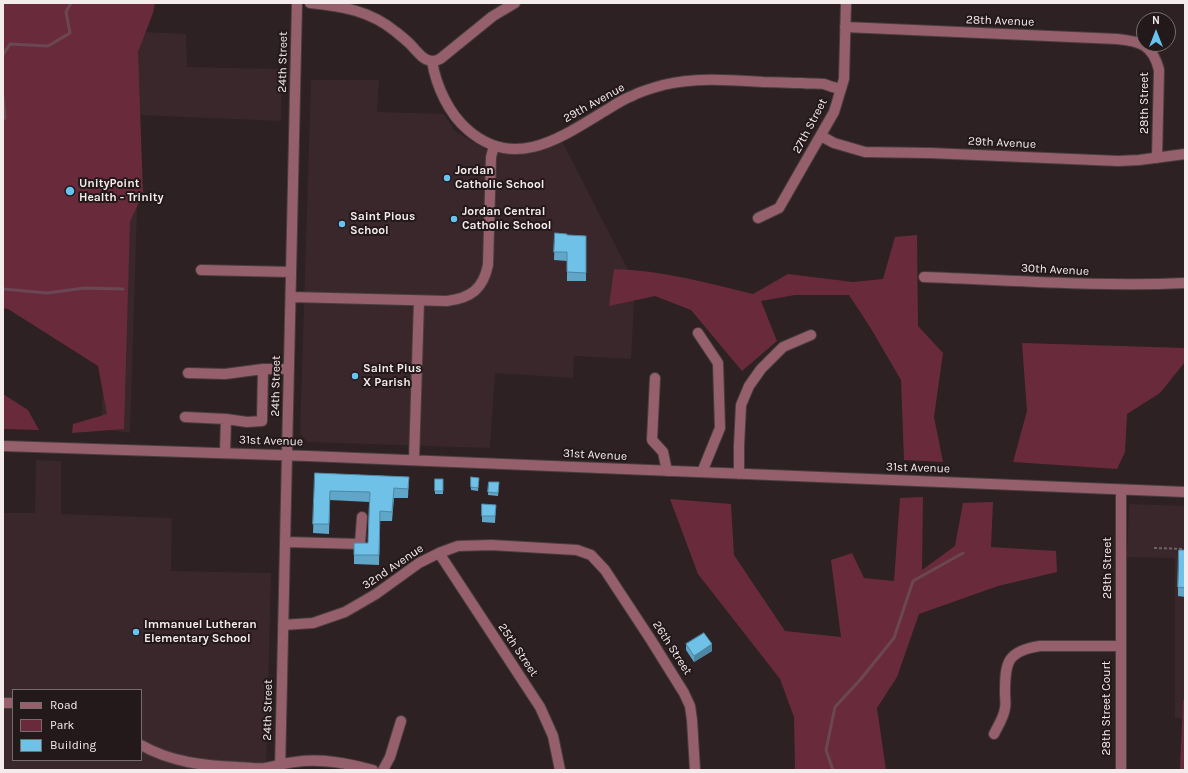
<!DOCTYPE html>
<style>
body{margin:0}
#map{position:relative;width:1188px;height:773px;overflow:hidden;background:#2d2123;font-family:Karla,sans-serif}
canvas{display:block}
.frame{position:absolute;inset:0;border:4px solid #f4ebed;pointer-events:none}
.legend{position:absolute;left:12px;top:689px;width:130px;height:72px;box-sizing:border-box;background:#23181a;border:1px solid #776c6e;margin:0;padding:5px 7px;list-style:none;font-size:12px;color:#f4ebed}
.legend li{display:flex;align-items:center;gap:8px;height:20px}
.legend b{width:20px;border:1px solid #776c6e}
.north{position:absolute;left:1136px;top:12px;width:40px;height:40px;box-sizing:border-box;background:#23181a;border:1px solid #776c6e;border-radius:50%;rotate:0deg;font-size:11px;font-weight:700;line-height:16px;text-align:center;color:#f4ebed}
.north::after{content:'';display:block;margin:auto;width:14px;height:18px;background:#66c4ef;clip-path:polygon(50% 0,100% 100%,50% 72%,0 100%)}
</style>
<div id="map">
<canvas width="1188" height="773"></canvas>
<div class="frame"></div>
<ul class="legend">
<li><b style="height:5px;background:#95606c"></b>Road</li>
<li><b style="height:11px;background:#692b3c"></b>Park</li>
<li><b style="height:11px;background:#6fc1e8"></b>Building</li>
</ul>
<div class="north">N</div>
</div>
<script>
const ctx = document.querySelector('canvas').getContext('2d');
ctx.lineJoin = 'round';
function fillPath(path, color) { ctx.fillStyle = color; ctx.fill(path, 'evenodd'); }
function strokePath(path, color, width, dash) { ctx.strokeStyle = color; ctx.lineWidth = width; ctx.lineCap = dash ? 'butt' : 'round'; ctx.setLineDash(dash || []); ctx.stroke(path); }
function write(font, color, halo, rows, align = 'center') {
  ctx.font = font + ' Karla,sans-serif'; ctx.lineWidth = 4; ctx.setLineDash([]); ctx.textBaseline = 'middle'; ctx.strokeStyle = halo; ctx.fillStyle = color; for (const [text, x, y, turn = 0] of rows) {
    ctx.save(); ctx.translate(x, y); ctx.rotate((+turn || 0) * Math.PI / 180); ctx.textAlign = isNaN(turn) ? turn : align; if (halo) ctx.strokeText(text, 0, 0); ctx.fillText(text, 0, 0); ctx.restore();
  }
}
const built = new Path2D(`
 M3,3L143,32L186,34L187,67L282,69L281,121L140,115L130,433L101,429L108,271Z
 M311,80H379L377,112L444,114L455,131L485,149L530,154L562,141L635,284L631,359L574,356L573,378L495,373L490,448L308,442L300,434Z
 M36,460L61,461V514L172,518L171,571L271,573L266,770H3V513H35ZM13,690H141V760H13Z
 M1129,504L1185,506V718H1175V558L1127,557Z`);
const green = new Path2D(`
 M3,3H155L153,13L138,52L143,193L130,222L124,429L72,433L73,424L107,414L98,366L8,309L3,308Z
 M917,235L918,326L943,353L934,417L943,462L904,460L901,380L870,327L849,295H795L761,301L777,341L742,371L691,310L655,296L609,306L614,269C661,270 707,283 753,294L788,274L853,282L883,279L895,237Z
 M1022,343L1185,348V362L1160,393L1127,414L1125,452L1117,469L1013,462L1027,411Z
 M3,394L28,410L39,430L3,429Z
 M923,497L922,570L955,546L963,503L993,502L991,547L1056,551L1057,572L998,586L919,614L897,677L877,708L886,770H795L794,717L780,679L698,574L670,499L731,504L734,555L785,631L841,637L831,560L852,553L864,578L894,581L900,498Z
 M1183,700H1185V770H1180Z`);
const stream = new Path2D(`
 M3,55L10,44L48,46L70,33L66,12L71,3
 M3,97L5,118L3,119
 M3,289L47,293L85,288L123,289
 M833,770L826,750L835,707L860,680L894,638L913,581L963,553`);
const path = new Path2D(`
 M1154,548L1185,549`);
const minor = new Path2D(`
 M310,3C342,6 371,11 396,32C401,36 406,40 410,44C419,53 426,66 440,59L493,16L515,3
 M845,27L1117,39C1140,41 1153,45 1159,70L1157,158
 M432,61C436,86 449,114 468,130C514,170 559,139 603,112C612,107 621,100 632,96C641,91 653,88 663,85C696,77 730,80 763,82C776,82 789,83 802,83C809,84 817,83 824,84C829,86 835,88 841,89
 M821,136L834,143L865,152L930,153L1118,161L1139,160L1185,154
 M758,218L779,208L834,112L844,79L846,3
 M201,270L291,272
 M924,277C1011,280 1098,287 1185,283
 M291,297L447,301C471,298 483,289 488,265L491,157L494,146
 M698,333L718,363L720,428L702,472
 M188,373L225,374L263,369H289
 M655,378L652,440L663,452L667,471
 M185,417L226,419L247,422L262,421L263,369
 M3,446L308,456L1185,492
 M225,452L226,419
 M414,460L419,301
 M739,474V446L741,405L749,386L761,369L783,347L811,335
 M286,542L360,544L362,517
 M439,553L540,707L553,736L560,770
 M283,625L313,623L345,612L376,594L419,563L439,553L458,546L491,545L577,550L591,555L605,570L651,640L684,693L690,706L692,720L695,770
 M3,703H13
 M994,734C998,726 1004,717 1005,708C1006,704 1005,698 1005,693C1005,662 1007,651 1040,646H1120
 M141,745C171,762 204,766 238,767C247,767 256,769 265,768C275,766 285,763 295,762C321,758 347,763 373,770
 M280,770L297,3
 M383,770L390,757L401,721
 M1121,770V490`);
const wall = new Path2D(`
 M555,233L567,235L586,236V281H567V261L554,260Z
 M315,473L409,477L408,498H394L392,521H380L379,565L354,564V543H368L369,502L330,500L329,534L313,533Z
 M471,477L479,478L478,491L471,490Z
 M435,479H443V494H435Z
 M489,482H499L498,496L488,495Z
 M482,504L496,505L495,523L482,522Z
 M1185,550V597L1178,596V587Z
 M686,644L712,651L694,662L686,650Z`);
const shadedWall = new Path2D(`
 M712,644V651L694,662V656Z`);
const building = new Path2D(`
 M555,233L567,234V235L586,236V273L567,272V252H554Z
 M315,473L409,477L408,489L394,488L392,512L380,511L379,555H354V543H368L370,492L330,491L329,524H313Z
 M471,477L479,478L478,488L471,487Z
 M435,479H443V491H435Z
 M489,482H499L498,493L488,492Z
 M482,504L496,505L495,516H482Z
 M1179,550H1185V588L1178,587Z
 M704,633L712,644L694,656L686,644Z`);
const markers = [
 [447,178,4,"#66c4ef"],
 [70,191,5,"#66c4ef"],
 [454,219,4,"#66c4ef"],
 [342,224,4,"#66c4ef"],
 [355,376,4,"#66c4ef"],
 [136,632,4,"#66c4ef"]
];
const streetNames = [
 ["28th Avenue",1000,21,2],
 ["24th Street",283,62,-89],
 ["29th Avenue",594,103,-29],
 ["28th Street",1145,103,-90],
 ["27th Street",810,126,-62],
 ["29th Avenue",1002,143,3],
 ["30th Avenue",1055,270,3],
 ["24th Street",276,386,-89],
 ["31st Avenue",271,441,2],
 ["31st Avenue",595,455,3],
 ["31st Avenue",918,468,2],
 ["32nd Avenue",393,567,-34],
 ["28th Street",1108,568,-90],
 ["26th Street",672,648,57],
 ["25th Street",518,650,56],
 ["28th Street Court",1107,708,-90],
 ["24th Street",268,710,-89]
];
const poiNames = [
 ["Jordan",455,171],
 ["Catholic School",455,185],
 ["UnityPoint",79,184],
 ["Health - Trinity",79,198],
 ["Jordan Central",462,212],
 ["Catholic School",462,226],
 ["Saint Pious",350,217],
 ["School",350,231],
 ["Saint Pius",363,369],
 ["X Parish",363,383],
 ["Immanuel Lutheran",144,625],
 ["Elementary School",144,639]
];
fillPath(built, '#3a272b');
fillPath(green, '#692b3c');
strokePath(stream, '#6b4754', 3);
strokePath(minor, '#493d3f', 12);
strokePath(path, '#6d6264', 2, [3, 2]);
strokePath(minor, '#95606c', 10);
fillPath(wall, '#5fa6c8');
fillPath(shadedWall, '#4e87a2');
fillPath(building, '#6fc1e8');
strokePath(building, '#4e87a2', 1);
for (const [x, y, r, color] of markers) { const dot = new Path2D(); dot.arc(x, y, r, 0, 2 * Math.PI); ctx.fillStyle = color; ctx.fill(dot); strokePath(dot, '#23181a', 1.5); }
write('12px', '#f4ebed', '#23181a', streetNames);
write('bold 12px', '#f4ebed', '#23181a', poiNames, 'left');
</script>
